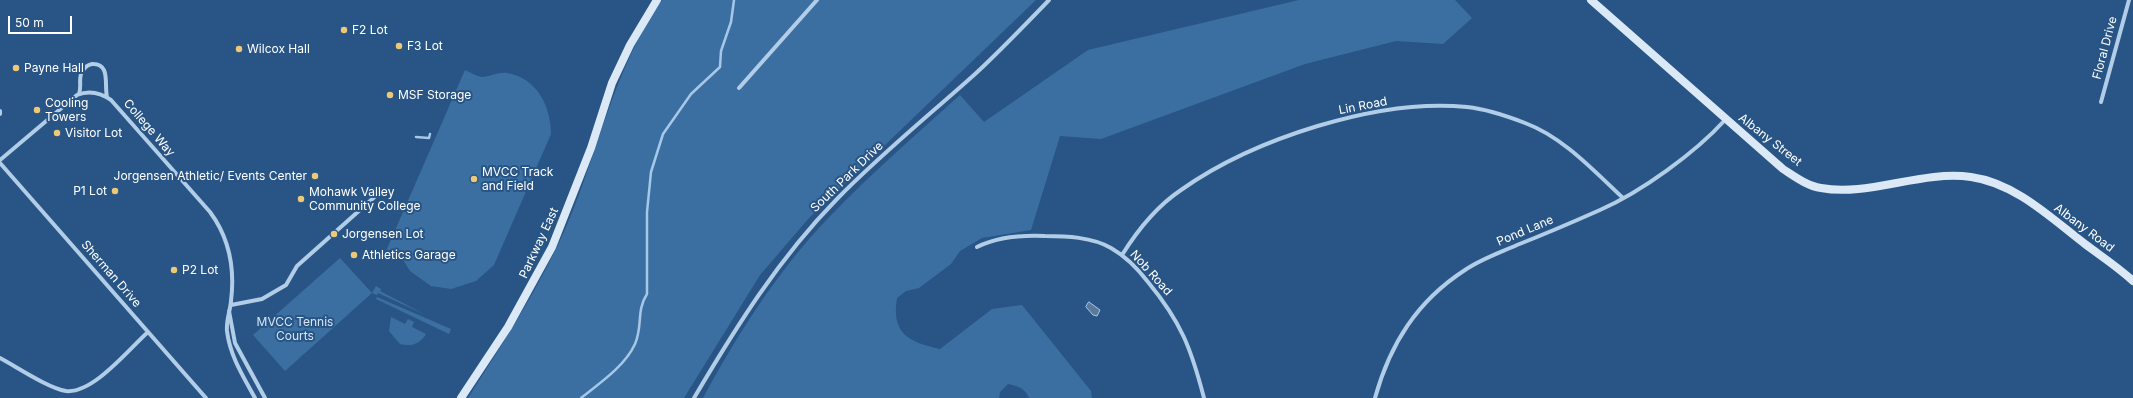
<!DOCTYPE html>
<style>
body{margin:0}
#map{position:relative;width:2133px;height:398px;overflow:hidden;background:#285585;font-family:Inter,sans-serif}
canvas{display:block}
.scale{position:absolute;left:8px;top:16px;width:64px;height:18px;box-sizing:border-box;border:2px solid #fff;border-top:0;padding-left:5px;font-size:12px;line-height:14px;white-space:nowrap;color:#fff;-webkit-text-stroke:3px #285585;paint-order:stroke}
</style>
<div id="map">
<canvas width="2133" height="398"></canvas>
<div class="scale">50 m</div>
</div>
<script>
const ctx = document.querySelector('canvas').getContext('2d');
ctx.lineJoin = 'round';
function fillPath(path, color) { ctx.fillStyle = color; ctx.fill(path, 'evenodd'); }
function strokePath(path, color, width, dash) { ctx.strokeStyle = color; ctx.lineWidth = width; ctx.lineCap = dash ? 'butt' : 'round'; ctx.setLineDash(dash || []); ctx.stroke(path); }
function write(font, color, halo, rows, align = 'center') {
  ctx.font = font + ' Inter,sans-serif'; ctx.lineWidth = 4; ctx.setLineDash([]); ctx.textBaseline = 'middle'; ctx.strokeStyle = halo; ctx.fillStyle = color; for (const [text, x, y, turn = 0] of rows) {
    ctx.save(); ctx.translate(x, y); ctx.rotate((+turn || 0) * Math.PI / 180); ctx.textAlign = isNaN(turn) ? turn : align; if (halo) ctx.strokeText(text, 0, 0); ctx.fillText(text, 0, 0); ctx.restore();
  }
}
const green = new Path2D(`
 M662,0H1036L809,218L760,275L684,398H468C504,341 540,287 567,225C599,150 614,68 662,0Z
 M1299,0H1455L1472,18L1443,44L1396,41L1305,64L1101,139L1060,136L1031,230L982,238L960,251L951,264L919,288L906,291L897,298C891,334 909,342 940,349L992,309L1022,305L1091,391L1092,398H1029C1025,388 1018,386 1008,384L1000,392L999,398H703C733,342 767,288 809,239C855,187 908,142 960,95L984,122L1088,50Z
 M465,70C470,72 477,77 483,77C491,76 499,72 507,73C538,78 551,108 551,134L494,265L476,281L451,289L431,286L410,271L402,258L386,251Z
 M340,258L372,293L285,371L253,335Z
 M376,286L381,289L380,291L426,315L378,293L377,295L372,293Z
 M377,297L451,329L449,334L376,299Z
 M391,317L405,324L408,319L414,322L412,327L426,334C420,344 411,347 400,344L389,331Z`);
const water = new Path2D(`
 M1089,302L1100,310L1097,316L1093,315L1086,307Z`);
const stream = new Path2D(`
 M416,137L429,138L430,134
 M581,398C600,383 625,366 635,344C643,326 636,311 647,294V212L651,172L663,134L691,94L720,67L721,51L731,22L734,0`);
const street = new Path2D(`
 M739,88L817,0
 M79,94C82,86 78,78 82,72C84,68 87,65 92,64C111,63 104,85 107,97
 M2101,102L2129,0
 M0,111V114
 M0,160L77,95C89,90 101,93 111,100L210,212C230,239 235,269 231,301C230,312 226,320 227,331C230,356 243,376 255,398
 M0,163L206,398
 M977,247C997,237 1023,235 1045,236C1066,236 1092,237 1111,248C1125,256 1138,269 1148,282C1181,322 1191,348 1204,398
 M1122,255C1137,231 1157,206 1181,190C1253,139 1378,98 1467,107C1486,109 1507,116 1525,123C1563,137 1594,171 1623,198
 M231,305L262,299L286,285L297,266L379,193
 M229,311L235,343L265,398
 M0,358C17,367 48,388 66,391C93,394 129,349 148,332
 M694,398C736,327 779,258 837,199C880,155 928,116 974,75C1000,51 1024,26 1049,0
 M1375,398C1390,344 1417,301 1465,270C1481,259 1499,253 1517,245C1545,234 1573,222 1600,210C1641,192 1695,153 1725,120`);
const secondary = new Path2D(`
 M1591,0L1783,169C1794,176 1807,186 1821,188C1868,197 1921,170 1971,177C2015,183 2051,218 2085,244C2101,256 2118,267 2133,281
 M461,398L508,327L552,247L591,148L612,83L630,45L657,0`);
const markers = [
 [344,30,4,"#efc778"],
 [399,46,4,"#efc778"],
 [239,49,4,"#efc778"],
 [16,68,4,"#efc778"],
 [390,95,4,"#efc778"],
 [37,110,4,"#efc778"],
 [57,133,4,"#efc778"],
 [315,176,4,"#efc778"],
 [474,179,4,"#efc778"],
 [115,191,4,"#efc778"],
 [301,199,4,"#efc778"],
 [334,234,4,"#efc778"],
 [354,255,4,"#efc778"],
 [174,270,4,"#efc778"]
];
const poiNames = [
 ["F2 Lot",352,30],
 ["F3 Lot",407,46],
 ["Wilcox Hall",247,49],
 ["Payne Hall",24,68],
 ["MSF Storage",398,95],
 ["Cooling",45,103],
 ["Towers",45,117],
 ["Visitor Lot",65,133],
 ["MVCC Track",482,172],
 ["and Field",482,186],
 ["Jorgensen Athletic/ Events Center",307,176,"right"],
 ["P1 Lot",107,191,"right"],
 ["Mohawk Valley",309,192],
 ["Community College",309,206],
 ["Jorgensen Lot",342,234],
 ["Athletics Garage",362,255],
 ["P2 Lot",182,270]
];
const streetNames = [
 ["Floral Drive",2105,48,-75],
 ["Lin Road",1363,106,-11],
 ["College Way",149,128,49],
 ["Albany Street",1770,140,38],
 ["South Park Drive",847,177,-44],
 ["Albany Road",2084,228,37],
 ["Pond Lane",1525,231,-23],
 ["Parkway East",539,243,-65],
 ["Nob Road",1151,273,48],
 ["Sherman Drive",111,274,49]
];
const parkNames = [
 ["MVCC Tennis",295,322],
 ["Courts",295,336]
];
fillPath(green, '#3c6fa1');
fillPath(water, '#5b799a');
strokePath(water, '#a6c8e8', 1);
strokePath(stream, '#a6c8e8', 2.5);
strokePath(street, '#b2cde7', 4);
strokePath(secondary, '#dbe9f7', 8);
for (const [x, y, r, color] of markers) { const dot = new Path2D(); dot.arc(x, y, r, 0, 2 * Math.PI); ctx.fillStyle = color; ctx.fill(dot); strokePath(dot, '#285585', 1.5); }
write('12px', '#fff', '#285585', poiNames, 'left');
write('12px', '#fff', '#285585', streetNames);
write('12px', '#d5e6f6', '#285585', parkNames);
</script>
